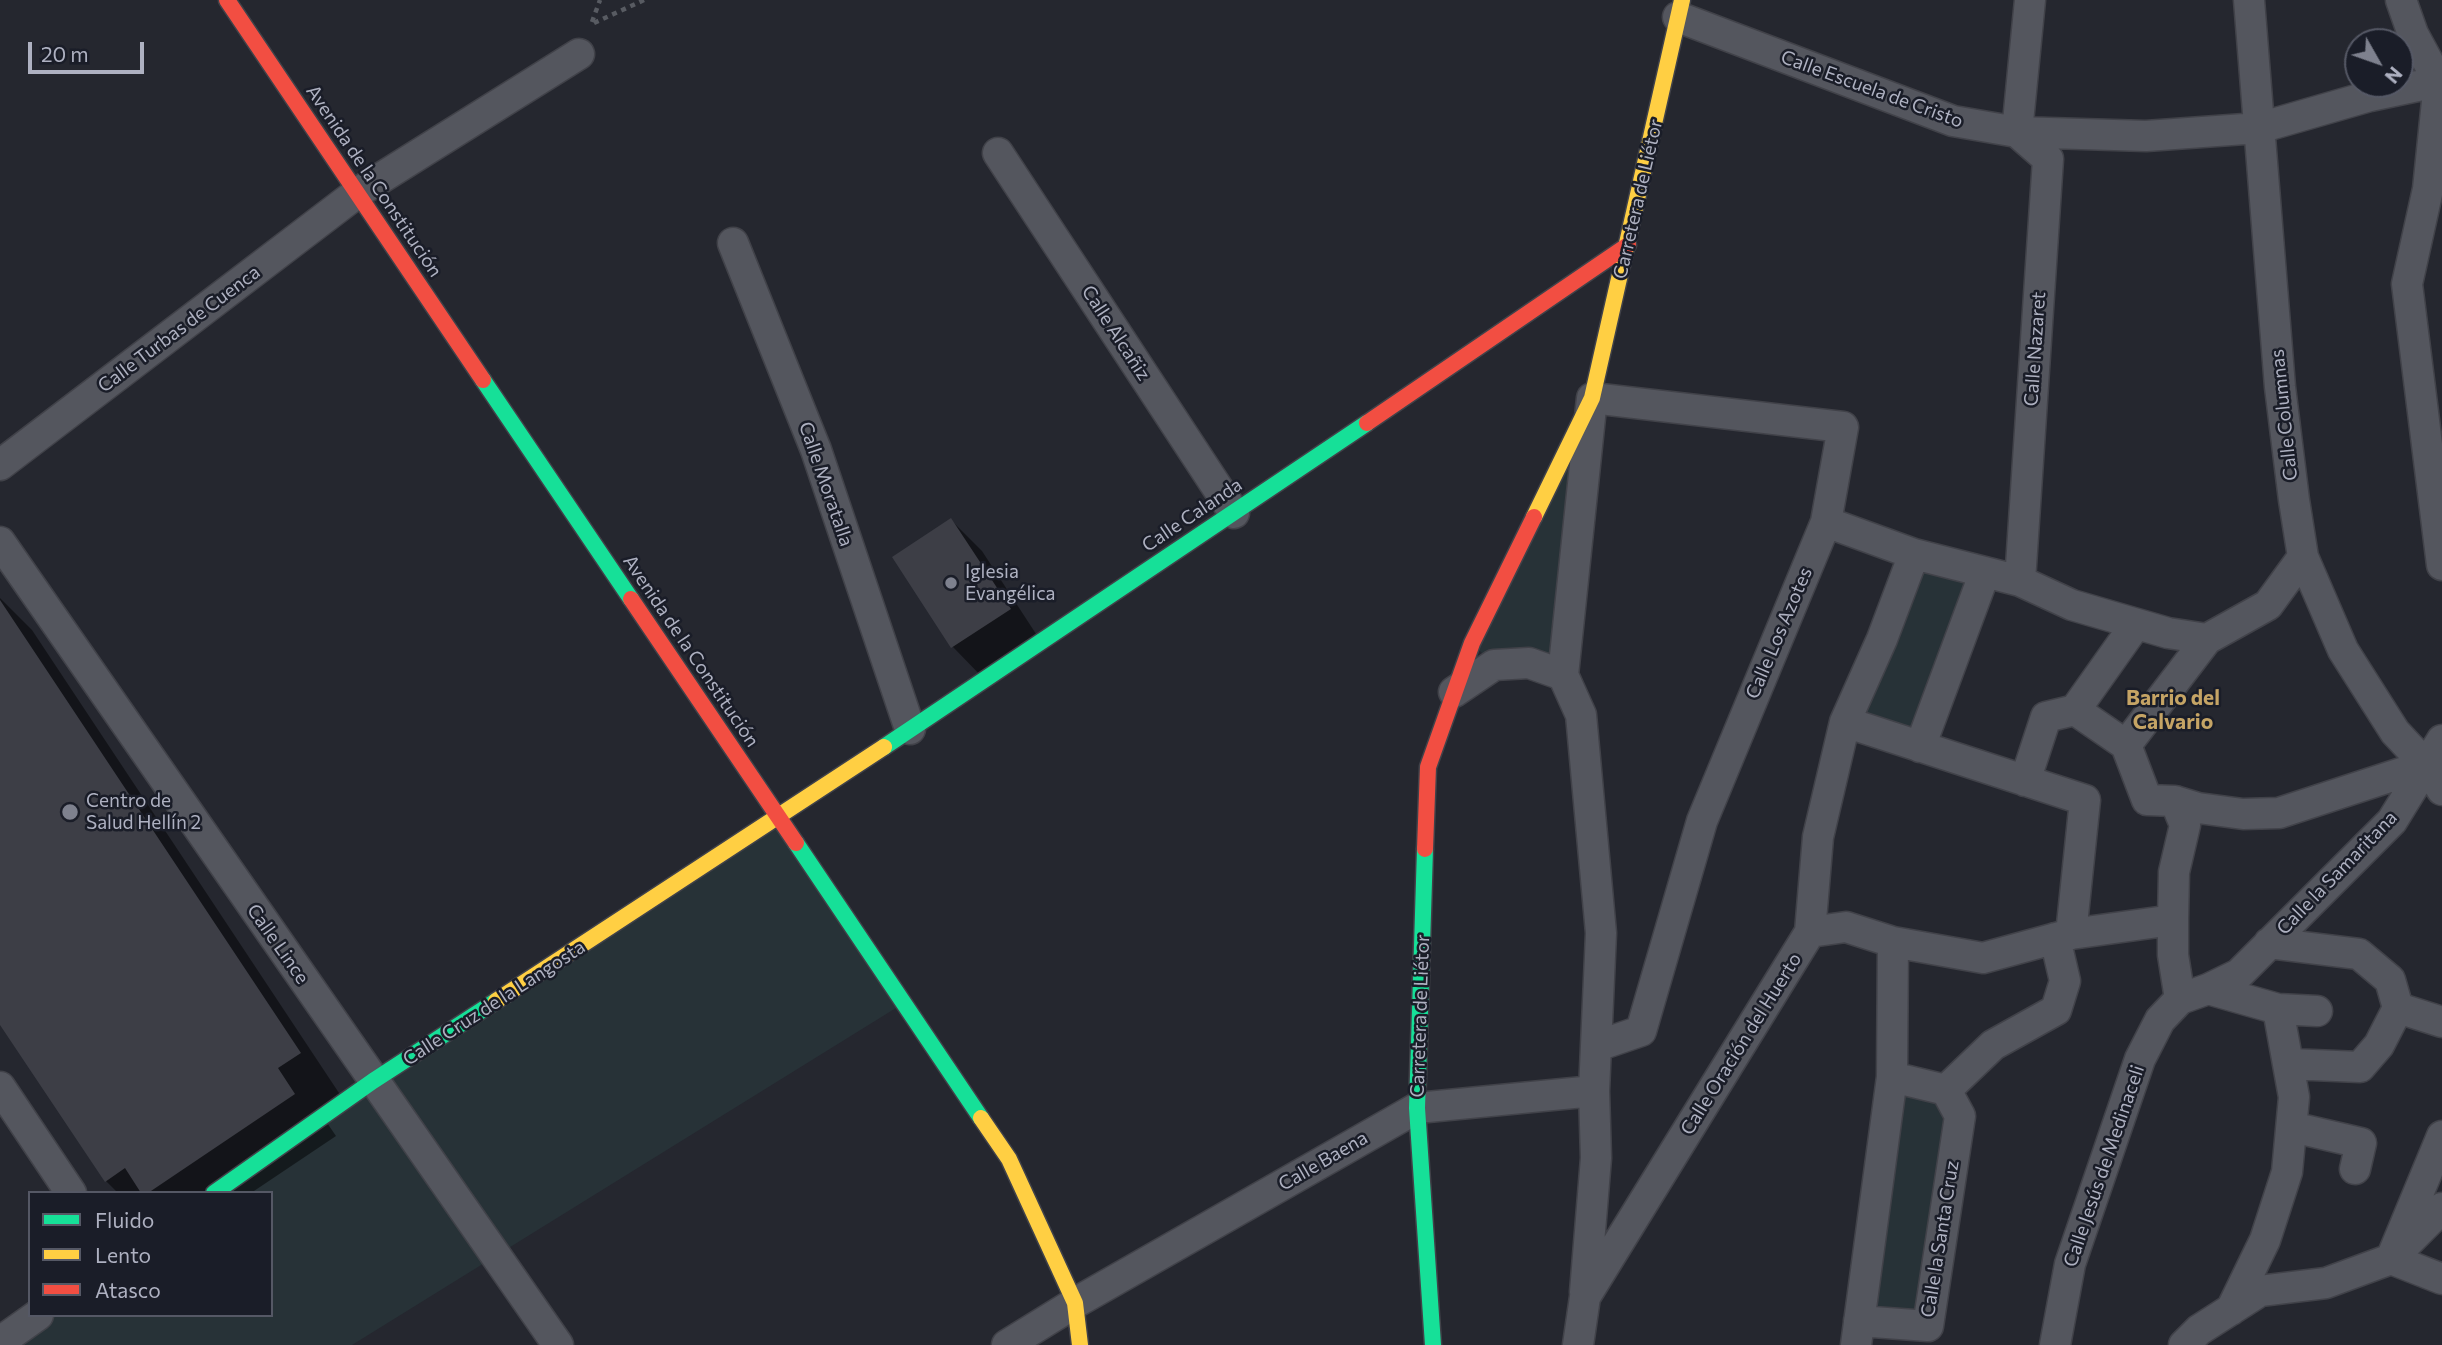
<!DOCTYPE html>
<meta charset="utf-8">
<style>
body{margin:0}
#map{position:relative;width:2442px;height:1345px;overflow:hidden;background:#25272f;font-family:Commissioner,sans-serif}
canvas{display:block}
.legend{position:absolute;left:28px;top:1191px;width:245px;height:126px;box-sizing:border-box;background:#1a1d28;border:2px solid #555865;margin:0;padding:9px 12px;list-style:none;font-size:21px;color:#aeb1c1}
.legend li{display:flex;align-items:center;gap:14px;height:35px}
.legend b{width:35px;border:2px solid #555865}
.north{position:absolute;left:2344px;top:28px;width:70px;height:70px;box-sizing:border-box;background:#1a1d28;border:2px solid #555865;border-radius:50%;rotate:130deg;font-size:19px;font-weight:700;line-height:28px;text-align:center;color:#aeb1c1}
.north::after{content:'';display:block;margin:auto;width:24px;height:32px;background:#7e818e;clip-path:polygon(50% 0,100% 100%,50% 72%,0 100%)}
.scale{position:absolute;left:28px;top:42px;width:116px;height:32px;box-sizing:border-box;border:4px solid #aeb1c1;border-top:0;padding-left:9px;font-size:21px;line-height:24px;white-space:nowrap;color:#aeb1c1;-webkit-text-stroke:5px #1a1d28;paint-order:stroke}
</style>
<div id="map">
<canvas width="2442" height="1345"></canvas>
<ul class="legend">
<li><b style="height:9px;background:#16e098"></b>Fluido</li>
<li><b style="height:9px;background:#ffcf43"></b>Lento</li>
<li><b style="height:9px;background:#f24e42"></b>Atasco</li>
</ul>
<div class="north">N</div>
<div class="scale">20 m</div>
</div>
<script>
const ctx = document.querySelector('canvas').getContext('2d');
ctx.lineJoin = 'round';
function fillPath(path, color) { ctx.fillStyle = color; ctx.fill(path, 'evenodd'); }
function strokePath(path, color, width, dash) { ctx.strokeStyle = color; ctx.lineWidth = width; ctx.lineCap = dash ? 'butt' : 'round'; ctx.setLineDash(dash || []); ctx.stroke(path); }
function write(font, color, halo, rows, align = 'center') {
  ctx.font = font + ' Commissioner,sans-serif'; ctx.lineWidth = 5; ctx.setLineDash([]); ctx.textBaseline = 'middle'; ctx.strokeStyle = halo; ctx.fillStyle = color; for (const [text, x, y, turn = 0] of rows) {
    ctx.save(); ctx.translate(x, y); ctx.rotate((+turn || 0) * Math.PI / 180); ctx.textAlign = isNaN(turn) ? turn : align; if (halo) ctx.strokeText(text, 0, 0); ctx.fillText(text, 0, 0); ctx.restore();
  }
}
const green = new Path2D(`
 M1592,398L1563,675L1494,665L1472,643Z
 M1914,554L1985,572L1920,747L1845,722Z
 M778,818L904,1003L352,1345H0L38,1315H271V1193H214Z
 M1892,1077L1960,1116L1928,1326L1859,1321Z`);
const shadow = new Path2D(`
 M951,520L982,551L1040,640L983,678L953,647L894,558Z
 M0,598L32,630L341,1096L319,1111L336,1136L251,1193H118L106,1181L0,1021Z`);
const building = new Path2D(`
 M951,518L1011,609L951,648L892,557Z
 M0,600L301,1053L278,1068L295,1094L148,1193H141L125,1168L105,1182L0,1025Z`);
const path = new Path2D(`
 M592,22L600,0
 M594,23L644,0`);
const street = new Path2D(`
 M2249,0L2280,387L2294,500L2303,557L2343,650L2395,732L2426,765L2442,790
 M2401,0L2413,34L2439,82L2428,189L2407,284L2442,565
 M1678,17L1953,121L2017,132L2146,136L2259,128L2370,96L2442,81
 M998,153L1234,513
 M733,243L816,450L910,729
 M0,465L357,193L579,54
 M1826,522L1914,554L2020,581L2072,605L2168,633L2207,639L2268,605L2303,557
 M0,542L558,1345
 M2020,581L2048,159L2017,132L2030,0
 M1563,675L1592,398L1843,427L1826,522L1702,821L1641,1031L1597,1046
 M1454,692L1494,665L1529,663L1563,675L1581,715L1601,933L1594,1091L1596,1158L1585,1292
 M2075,710L2126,745L2147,800L2175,801L2185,825L2174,872L2173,920
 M1845,722L2085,800L2071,934
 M2126,745L2207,639
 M1920,747L1985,572
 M2025,781L2046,717L2075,710L2136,624
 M2175,801L2198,808L2243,814L2279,813L2426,765
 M1810,932L1846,927L1893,942L1983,958L2071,934L2173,920V955L2180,999
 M2269,943L2359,954L2390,980L2398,1008
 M2208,989L2278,1009L2294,1097L2287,1172L2265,1240L2231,1310
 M2278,1009L2317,1011
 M2289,1064L2360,1067L2379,1045L2398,1008L2442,1022
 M0,1087L71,1193
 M1946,1090L1993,1045L2056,1010L2065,981L2055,938
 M2292,1127L2361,1143L2355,1169
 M2442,1136L2391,1259L2442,1279
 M1859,1321L1928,1326L1960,1116L1946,1090L1892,1077
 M0,1342L38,1315
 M1007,1345L1075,1303L1417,1108L1594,1091
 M1578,1345L1585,1297L1810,932L1818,837L1845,722L1882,639L1914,554
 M1856,1345L1892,1077L1893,942
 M2055,1345L2070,1264L2140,1059L2160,1020L2180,999L2208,989L2239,974L2392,821L2442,740
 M2184,1345L2199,1330L2260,1291L2326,1283L2391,1259L2442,1208`);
const fast = new Path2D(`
 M483,380L631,599
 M884,747L1367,423
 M796,843L981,1118
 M1425,849L1417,1108L1433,1345
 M214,1193L373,1081L496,1001`);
const slow = new Path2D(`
 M1534,517L1592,398L1682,0
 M496,1001L884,747
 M981,1118L1009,1159L1075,1303L1080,1345`);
const jam = new Path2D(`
 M227,0L483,380
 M1367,423L1628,245
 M631,599L796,843
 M1425,849L1428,767L1472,643L1534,517`);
const markers = [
 [951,583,7,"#7e818e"],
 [70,812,9,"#7e818e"]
];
const streetNames = [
 ["Calle Escuela de Cristo",1872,89,20],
 ["Avenida de la Constitución",374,181,56],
 ["Carretera de Liétor",1638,199,-77],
 ["Calle Turbas de Cuenca",179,329,-37],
 ["Calle Alcañiz",1116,333,57],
 ["Calle Nazaret",2035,349,-86],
 ["Calle Columnas",2284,415,-96],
 ["Calle Moratalla",826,484,71],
 ["Calle Calanda",1192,515,-34],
 ["Calle Los Azotes",1779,633,-67],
 ["Avenida de la Constitución",691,651,56],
 ["Calle la Samaritana",2337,873,-46],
 ["Calle Lince",278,944,55],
 ["Calle Cruz de la Langosta",494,1003,-33],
 ["Carretera de Liétor",1420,1016,-88],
 ["Calle Oración del Huerto",1741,1044,-58],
 ["Calle Baena",1323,1161,-30],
 ["Calle Jesús de Medinaceli",2104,1166,-71],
 ["Calle la Santa Cruz",1940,1239,-81]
];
const poiNames = [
 ["Iglesia",965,572],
 ["Evangélica",965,594],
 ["Centro de",86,801],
 ["Salud Hellín 2",86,823]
];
const neighbourhoodNames = [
 ["Barrio del",2173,698],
 ["Calvario",2173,722]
];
fillPath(green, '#273237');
fillPath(shadow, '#0007');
fillPath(building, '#3d3e46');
strokePath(street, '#414249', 33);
strokePath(fast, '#414249', 19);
strokePath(slow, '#414249', 19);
strokePath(jam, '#414249', 19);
strokePath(path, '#585b62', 4.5, [5, 5]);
strokePath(street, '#54565e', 30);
strokePath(fast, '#16e098', 16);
strokePath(slow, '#ffcf43', 16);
strokePath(jam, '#f24e42', 16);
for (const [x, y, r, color] of markers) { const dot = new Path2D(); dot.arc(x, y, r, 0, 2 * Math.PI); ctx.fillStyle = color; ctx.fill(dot); strokePath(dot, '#1a1d28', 2.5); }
write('19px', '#aeb1c1', '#1a1d28', streetNames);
write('19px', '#aeb1c1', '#1a1d28', poiNames, 'left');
write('bold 21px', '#c5a465', '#1a1d28', neighbourhoodNames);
</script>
